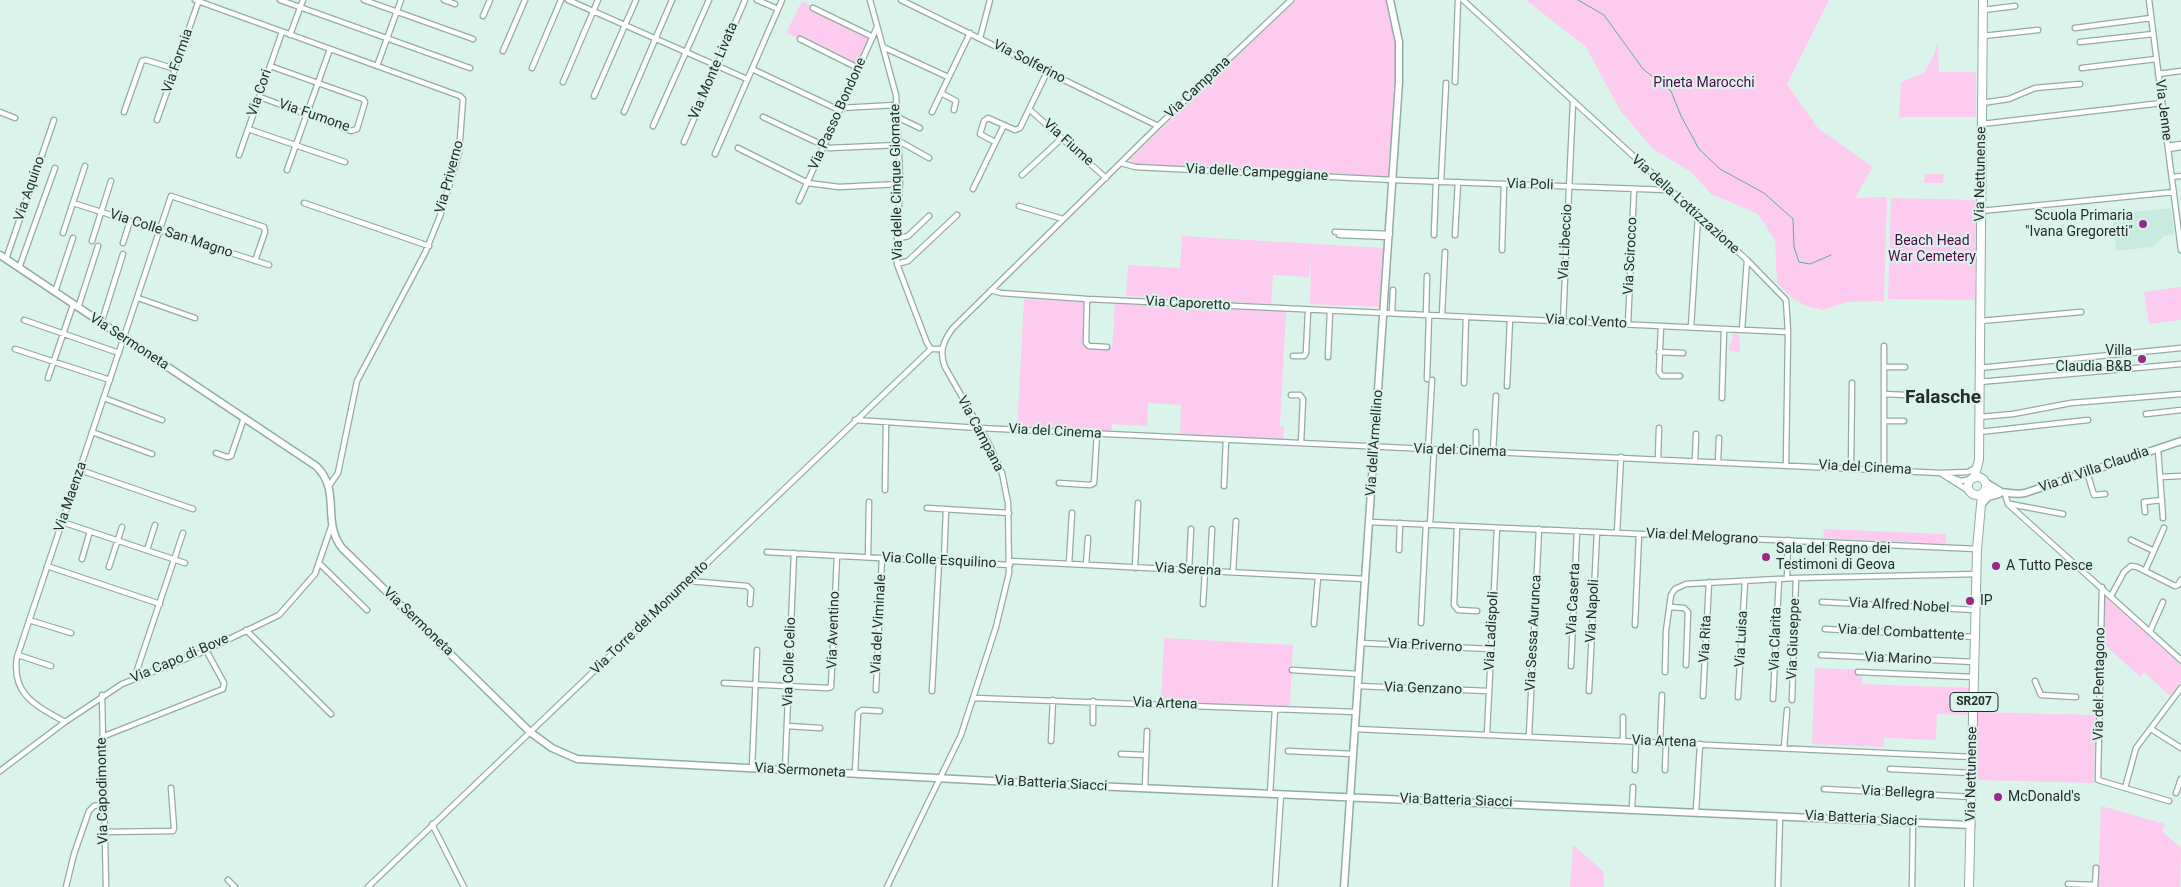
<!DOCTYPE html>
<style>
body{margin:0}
canvas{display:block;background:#daf4ec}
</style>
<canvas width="2181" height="887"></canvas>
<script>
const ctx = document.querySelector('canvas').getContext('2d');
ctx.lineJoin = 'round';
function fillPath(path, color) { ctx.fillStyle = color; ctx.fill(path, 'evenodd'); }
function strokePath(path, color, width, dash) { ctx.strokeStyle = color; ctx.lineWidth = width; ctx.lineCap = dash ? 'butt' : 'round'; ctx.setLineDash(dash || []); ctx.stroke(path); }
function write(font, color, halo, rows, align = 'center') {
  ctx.font = font + ' Roboto,sans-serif'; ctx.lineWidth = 4; ctx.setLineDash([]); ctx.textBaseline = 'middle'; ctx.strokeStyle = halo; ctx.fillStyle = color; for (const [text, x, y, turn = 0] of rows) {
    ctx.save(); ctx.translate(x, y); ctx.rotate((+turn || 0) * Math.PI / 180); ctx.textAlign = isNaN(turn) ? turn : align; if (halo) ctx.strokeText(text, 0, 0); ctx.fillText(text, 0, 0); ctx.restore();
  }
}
const built = new Path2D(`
 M2171,208L2174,235L2164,236L2153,247L2116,251L2112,214Z`);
const green = new Path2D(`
 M1295,0H1387L1397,36L1399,56L1390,178L1135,167L1129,163L1130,159Z
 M1526,0H1829L1787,84L1818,128L1873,167L1855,198L1887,197L1884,301L1847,302L1823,310L1807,306L1793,299L1777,283L1775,240L1758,214L1711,194L1691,172L1653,149L1620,110L1586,47Z
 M802,1L871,38L858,66L799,38L786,33Z
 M1938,41L1939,72H1976V117H1899L1901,82L1924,73L1934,55Z
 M1925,174H1944L1943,183H1924Z
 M1891,198L1976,200L1975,300L1888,299Z
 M1182,236L1384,248L1380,307L1310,304L1311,255L1309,277L1273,275L1271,304L1126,296L1128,265L1180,268Z
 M2181,287V320L2149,324L2144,292Z
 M1024,299L1086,302L1084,347L1112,348L1115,303L1286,312L1280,426L1284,427L1283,440L1180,434L1181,405L1148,403L1147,426L1112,424L1111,433L1017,428Z
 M1733,333L1739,334L1740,352L1729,351V343H1732Z
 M1824,529L1946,534V544L1823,538Z
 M2104,594L2181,665V682L2170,696L2144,672L2140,677L2103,643Z
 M1164,638L1293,645L1290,708L1161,702Z
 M1815,668L1862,670V684L1971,688L1970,715L1937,714L1936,740L1884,738V747L1812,744Z
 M1978,712L2095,715L2094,783L1976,780Z
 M2101,806L2165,824L2162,831L2181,848L2180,887H2098Z
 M1573,845L1603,871L1604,887H1570Z`);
const stream = new Path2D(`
 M1578,0L1604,15L1643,69L1671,91L1681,116L1699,149L1720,169L1764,193L1793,219L1794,247L1799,262L1810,264L1831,255`);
const street = new Path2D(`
 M195,0L460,96L463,99L459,153L440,216L425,253L357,381L338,473L329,486
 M280,0L470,68
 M364,0L473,39
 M444,0L455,4
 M568,0L747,79
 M757,0L778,9
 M870,0L896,95L900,176L897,264L927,343L931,349H942
 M901,0L1158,126
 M1463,0L1747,260L1786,300L1788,332L1786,464
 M2149,0L2181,250
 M813,8L873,37
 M1983,10L2015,6
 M483,16L490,0
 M2075,28L2151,18
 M290,35L303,0
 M1983,36L2038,30
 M980,38L990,0
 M800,39L858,68
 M2080,42L2153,34
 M883,47L948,77
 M503,51L525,0
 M377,66L401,0
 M532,68L561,0
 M2082,68L2156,59
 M752,69L839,110
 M2158,74L2181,71
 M563,82L598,0
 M1455,82L1458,0
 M941,93L956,101L954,110
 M594,96L636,0
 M260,97L351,131L357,129L365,102L363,99L270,66
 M1982,103L2009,99L2035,88L2080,84
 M840,108L896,105
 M1029,109L1106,178
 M0,112L15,118
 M124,112L142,61L146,60L175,69
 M624,112L672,0
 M932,112L970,33
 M763,117L829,148L899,145
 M897,117L920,128
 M157,120L199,0
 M1982,124L2162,103
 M653,126L709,0
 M248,129L345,162
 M899,141L929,158
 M684,142L745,0
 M995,142L980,134L984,121L988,118L1004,125
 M2168,146L2181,144
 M738,148L808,183L839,187L900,184
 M2168,149L2181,147
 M715,154L782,0
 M239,155L282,32
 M1121,163L1135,167L1393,180L1668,190
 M287,170L330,49
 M1022,175L1062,138
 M2172,177L2181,176
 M1441,182L1446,83
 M973,189L1004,125L1015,130L1020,128L1047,72
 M799,201L877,27
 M73,203L269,265
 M304,203L429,246
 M1019,206L1063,219
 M1981,211L2174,192
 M1335,232L1390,234
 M63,233L85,166
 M1339,235L1389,237
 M1434,235L1436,181
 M1455,235L1458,182
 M897,239L908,236L929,216
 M92,241L111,181
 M123,243L130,221
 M1502,250L1504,184
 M6,259L54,120
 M897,264L908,261L957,215
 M19,268L55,168
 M991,290L1001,293L1087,299L1788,332
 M55,292L73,238
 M138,298L195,318
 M1087,299L1086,343L1089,346L1107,347
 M78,308L98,246
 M1392,313L1393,290
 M1426,315L1427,276
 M1442,315L1445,252
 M24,320L119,353
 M1563,321L1573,102
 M1980,321L2081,312
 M101,324L123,254
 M1628,324L1634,189
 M1661,326L1659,372L1662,376H1680
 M1691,327L1698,216
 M1742,330L1747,260
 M15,349L110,380
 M1659,352L1683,353
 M1293,356H1304L1306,353L1308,310
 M1328,357L1330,311
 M1884,367H1905
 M1979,368L2181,348
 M48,378L73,305
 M1427,379L1429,315
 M1979,382L2181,364
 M1464,383L1466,317
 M1507,386L1510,319
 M1884,394L1906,395
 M1291,395H1300L1303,399L1301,443
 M104,398L162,420
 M1722,398L1724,329
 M2146,414L2181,410
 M1979,417L2013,414L2071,403L2181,394
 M855,420L979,428L1941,473L1968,472L1976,468
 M1884,421H1904
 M92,432L152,454
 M1979,432L2088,420
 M2158,449L2163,518
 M1428,450L1432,380
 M1476,451V432
 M1493,452L1496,396
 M216,453L227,457L231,456L244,418
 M1658,459L1659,428
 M1695,461L1696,434
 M1718,462L1719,438
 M1851,468L1852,383
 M1884,469V346
 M80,470L193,509
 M2087,472L2094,495L2105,494
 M1942,474L1969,491
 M1951,477L1961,481L1971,479
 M2160,477L2181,476
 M1059,483L1090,485L1094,483L1097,434
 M1224,486L1226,440
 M885,490L886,422
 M2005,494L2008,504L2181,660
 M2010,504L2063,514
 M927,508L1009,513
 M2145,512L2144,502L2162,500
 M62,522L185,563
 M1370,522L1977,549
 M1430,525L1434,450
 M1457,526L1454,605L1458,610L1477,611
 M1617,533L1621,457
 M2131,540L2154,551
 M147,550L155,525
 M1399,550L1400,523
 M767,552L1010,565
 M868,557L869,502
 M82,559L90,531
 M944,561L946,509
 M1010,561L1365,579
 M320,564L367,610
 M1069,564L1072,513
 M1086,565L1088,538
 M47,566L160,604
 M109,567L122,527
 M1135,568L1138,503
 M1189,570L1191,529
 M1210,571L1212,529
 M2145,571L2164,528
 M1233,572L1236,521
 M1787,578L1788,540
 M689,581L747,586L751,590L750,604
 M2102,587L2098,780L2169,801
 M2111,596L2124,572L2131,566L2137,567L2175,586L2178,585L2181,580
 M1822,602L1976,610
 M1203,604L1205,571
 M1670,607L1684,608L1688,612L1686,665
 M29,620L71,633
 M1421,623L1426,524
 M1314,624L1318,577
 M1635,625L1639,534
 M1825,629L1976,637
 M246,630L331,714
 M2150,631L2163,602
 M1360,643L1491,649
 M18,655L51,666
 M1821,655L1975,662
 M1571,666L1577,531
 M1292,670L1358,674
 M1665,672L1666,631L1671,595L1675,589L1686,584L1796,578L1977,574
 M1858,672L1974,677
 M138,677L137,670L183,533
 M2035,681L2041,695L2076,697
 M724,683L827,688L831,687L837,556
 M1357,686L1489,691
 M876,690L882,558
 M932,691L939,561
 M1589,691L1597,532
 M102,695L106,887
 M1703,696L1709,582
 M1738,697L1745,581
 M974,698L1356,712
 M1773,699L1779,579
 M1792,700L1796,578
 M65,722C37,706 11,695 17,657L171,196L264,227L265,232L255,261
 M1093,723V701
 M787,726L820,728
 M1355,729L1973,757
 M2151,729L2181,748
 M1487,734L1497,528
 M1529,736L1539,529
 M102,737L223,689L224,683L206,650
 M1623,740V717
 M1051,741L1053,700
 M1660,742L1662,695
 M1784,748L1787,710
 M1288,751L1353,754
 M1121,754L1145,755
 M752,768L757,650
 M1890,769L1972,773
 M785,770L794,553
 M1635,770L1636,741
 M1665,770L1666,742
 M0,771L65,722L122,684L198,654L279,615L315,574L331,527
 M855,773L858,713L862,710L880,711
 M1145,788L1147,731
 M2125,788L2136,748L2181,688
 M1824,789L1972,797
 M2176,793L2181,779
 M1270,794L1275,709
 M1632,808L1633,787
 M1696,811L1700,744
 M432,824L464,887
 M104,832L173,831L174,828L171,788
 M228,880L235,887
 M2068,884L2095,885
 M66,887L74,854L89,811L94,806L103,804
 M368,887L931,349
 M887,887L961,735L996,627L1009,573L1008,503L1002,473L990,446L945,367C939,352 943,341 953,328L1158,126L1291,0
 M1275,887L1281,794
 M1778,887L1780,816
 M1912,887L1913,822
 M2095,887L2096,868`);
const secondary = new Path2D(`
 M0,255L316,466C342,491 321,521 342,548L530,732L552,748L577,759L1049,784L1971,825
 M1985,482L2000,491
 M1984,492C1998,489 2011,496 2025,493L2181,441
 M1981,505L1988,497L1999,494
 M1344,887L1399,82V42L1390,0`);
const primary = new Path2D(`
 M1968 486a9 9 0 1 1 18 0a9 9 0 1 1-18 0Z
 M1974,478L1979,460L1983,0
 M1969,887L1977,549L1982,494`);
const markers = [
 [2143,224,5,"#9a2886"],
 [2142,359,5,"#9a2886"],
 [1766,557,5,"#9a2886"],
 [1996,566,5,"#9a2886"],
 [1970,601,5,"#9a2886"],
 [1998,797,5,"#9a2886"]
];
const shields = [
 [1974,702,48]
];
const shieldNames = [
 ["SR207",1974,702]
];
const streetNames = [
 ["Via Formia",178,61,-71],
 ["Via Solferino",1029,62,27],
 ["Via Monte Livata",714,71,-67],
 ["Via Campana",1198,88,-43],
 ["Via Cori",260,93,-71],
 ["Via Jenne",2163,110,83],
 ["Via Passo Bondone",838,114,-66],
 ["Via Fumone",314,116,19],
 ["Via Fiume",1068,143,42],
 ["Via delle Campeggiane",1257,173,3],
 ["Via Nettunense",1981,174,-89],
 ["Via Priverno",450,177,-75],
 ["Via delle Cinque Giornate",897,182,-91],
 ["Via Poli",1530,185,2],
 ["Via Aquino",30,189,-71],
 ["Via della Lottizzazione",1685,205,42],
 ["Via Colle San Magno",171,234,18],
 ["Via Libeccio",1566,242,-87],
 ["Via Scirocco",1631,256,-87],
 ["Via Caporetto",1188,304,3],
 ["Via col Vento",1586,322,3],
 ["Via Sermoneta",129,342,33],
 ["Via del Cinema",1055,432,3],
 ["Via Campana",980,434,62],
 ["Via dell'Armellino",1375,443,-86],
 ["Via del Cinema",1460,451,2],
 ["Via del Cinema",1865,468,3],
 ["Via di Villa Claudia",2094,470,-19],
 ["Via Maenza",71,497,-71],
 ["Via del Melograno",1702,537,3],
 ["Via Colle Esquilino",939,561,3],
 ["Via Serena",1188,570,3],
 ["Via Caserta",1574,599,-87],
 ["Via Alfred Nobel",1899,606,3],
 ["Via Napoli",1593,611,-87],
 ["Via Torre del Monumento",650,618,-44],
 ["Via Sermoneta",418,622,44],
 ["Via del Viminale",879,624,-87],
 ["Via Aventino",834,630,-88],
 ["Via Ladispoli",1492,631,-87],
 ["Via Sessa Aurunca",1534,633,-87],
 ["Via del Combattente",1901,633,3],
 ["Via Rita",1706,639,-87],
 ["Via Luisa",1742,639,-87],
 ["Via Clarita",1776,639,-88],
 ["Via Giuseppe",1794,639,-88],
 ["Via Priverno",1425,646,3],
 ["Via Capo di Bove",180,659,-23],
 ["Via Marino",1898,659,2],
 ["Via Colle Celio",790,662,-88],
 ["Via del Pentagono",2100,684,-89],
 ["Via Genzano",1423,689,2],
 ["Via Artena",1165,704,2],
 ["Via Artena",1664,742,2],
 ["Via Sermoneta",800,771,3],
 ["Via Nettunense",1972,774,-89],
 ["Via Batteria Siacci",1051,784,3],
 ["Via Capodimonte",103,791,-91],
 ["Via Bellegra",1898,793,3],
 ["Via Batteria Siacci",1456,801,2],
 ["Via Batteria Siacci",1861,819,3]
];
const parkNames = [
 ["Pineta Marocchi",1704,83],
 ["Beach Head",1932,241],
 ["War Cemetery",1932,257]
];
const poiNames = [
 ["Scuola Primaria",2133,216,"right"],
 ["\"Ivana Gregoretti\"",2133,232,"right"],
 ["Villa",2132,351,"right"],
 ["Claudia B&B",2132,367,"right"],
 ["Sala del Regno dei",1776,549],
 ["Testimoni di Geova",1776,565],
 ["A Tutto Pesce",2006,566],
 ["IP",1980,601],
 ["McDonald's",2008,797]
];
const districtNames = [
 ["Falasche",1943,398]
];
fillPath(built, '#c8ebe0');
fillPath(green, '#fdcbef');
strokePath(stream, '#54b29c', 1);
strokePath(street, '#92aba4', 7);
strokePath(secondary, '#92aba4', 9);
strokePath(primary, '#92aba4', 10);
strokePath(street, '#fff', 4.5);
strokePath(secondary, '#fff', 6);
strokePath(primary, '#fff', 8);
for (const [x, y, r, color] of markers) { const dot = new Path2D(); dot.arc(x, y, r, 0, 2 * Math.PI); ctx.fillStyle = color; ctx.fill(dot); strokePath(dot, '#daf4ec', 2); }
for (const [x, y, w] of shields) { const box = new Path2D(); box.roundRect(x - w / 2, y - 9.5, w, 19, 4); ctx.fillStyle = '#daf4ec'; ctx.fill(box); strokePath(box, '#242e2b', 1); }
write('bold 12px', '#242e2b', null, shieldNames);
write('14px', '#242e2b', '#daf4ec', streetNames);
write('14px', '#520645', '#daf4ec', parkNames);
write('14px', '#242e2b', '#daf4ec', poiNames, 'left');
write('bold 19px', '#242e2b', '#daf4ec', districtNames);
</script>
